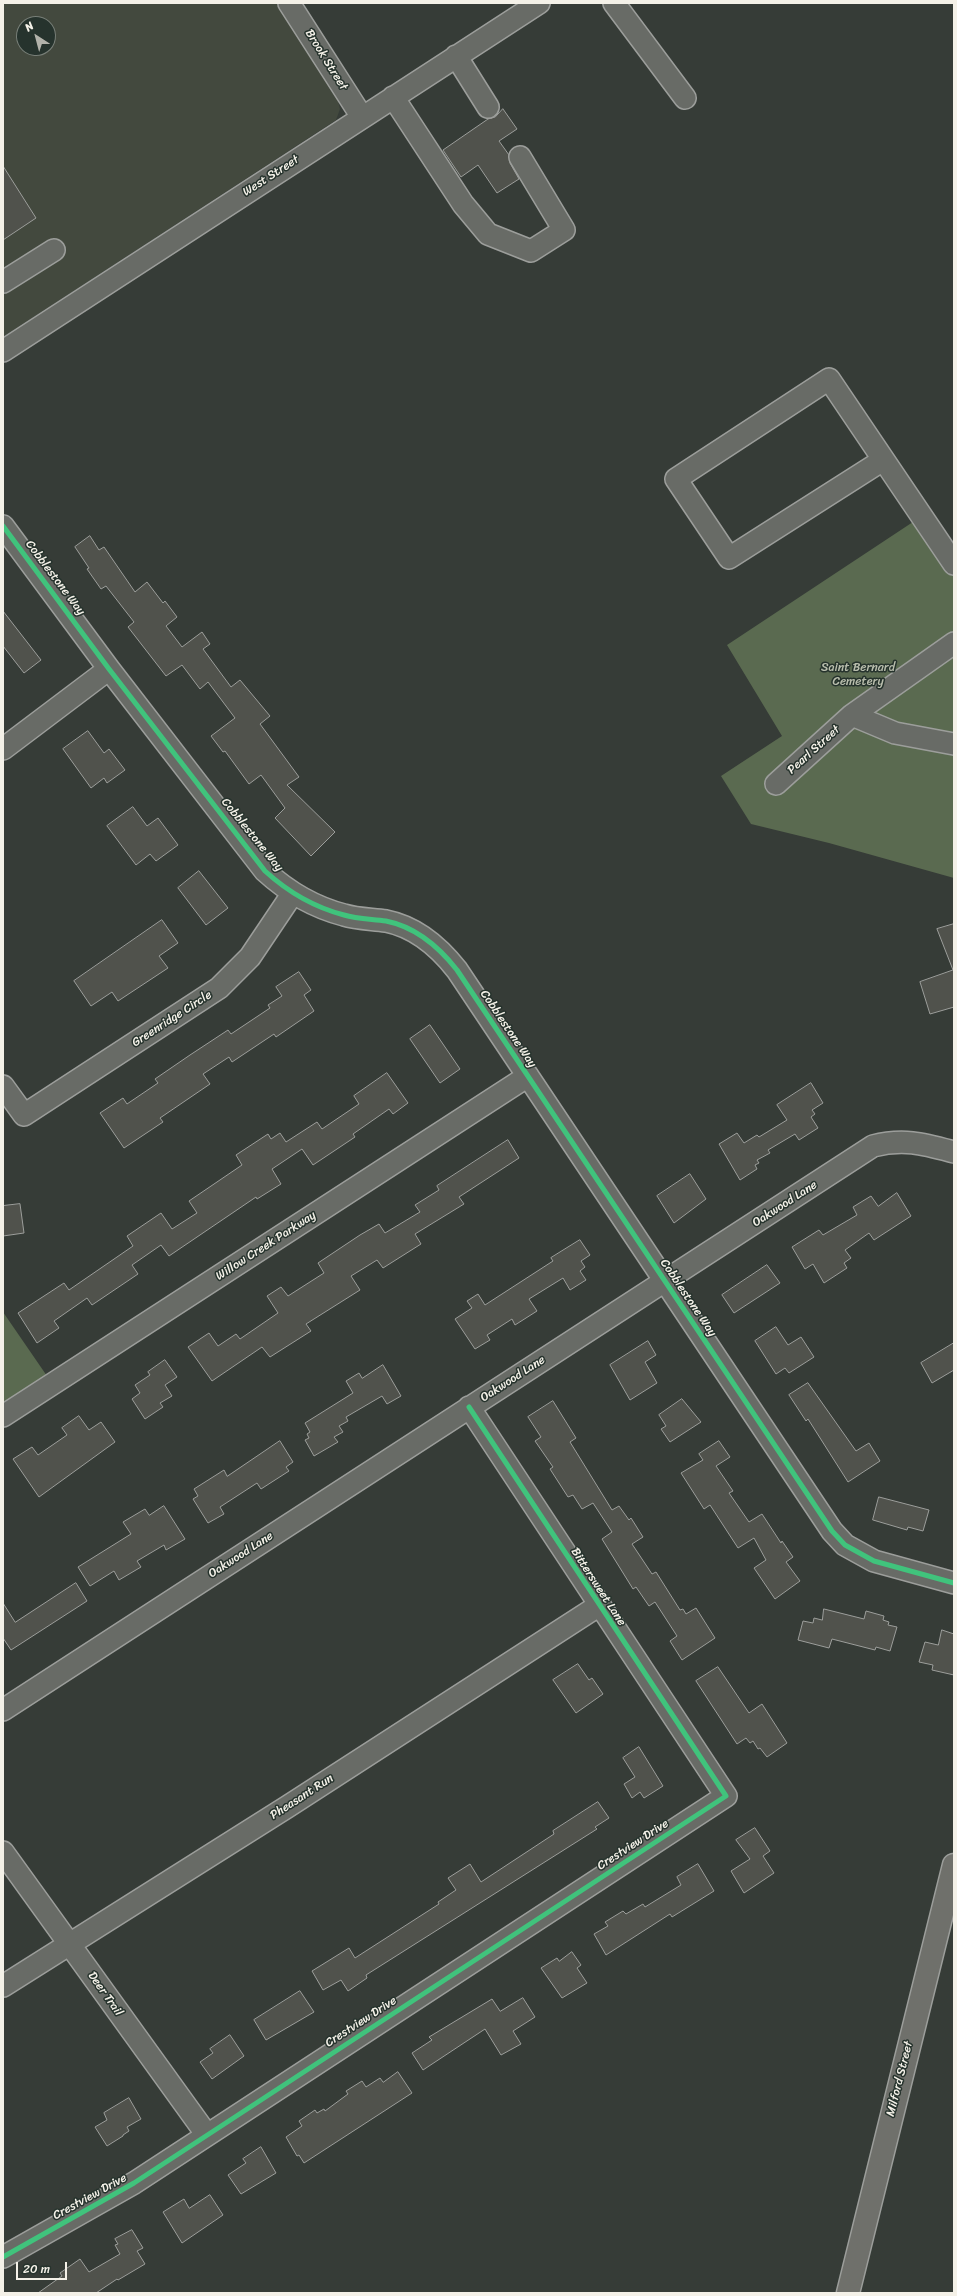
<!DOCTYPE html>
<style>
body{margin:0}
#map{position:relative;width:957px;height:2296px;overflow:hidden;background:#363c37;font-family:Sriracha,sans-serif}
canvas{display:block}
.frame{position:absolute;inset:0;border:4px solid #f4f1e8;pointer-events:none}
.north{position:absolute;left:16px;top:16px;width:40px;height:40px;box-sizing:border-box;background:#26332d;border:1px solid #787f78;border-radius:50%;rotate:324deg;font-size:11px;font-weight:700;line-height:16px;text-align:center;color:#f4f1e8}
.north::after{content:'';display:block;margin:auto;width:14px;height:18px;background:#b2b2aa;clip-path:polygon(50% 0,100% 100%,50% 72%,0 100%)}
.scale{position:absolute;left:16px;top:2262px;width:51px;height:18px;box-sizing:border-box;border:2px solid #f4f1e8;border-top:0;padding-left:5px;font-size:12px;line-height:14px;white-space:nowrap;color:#f4f1e8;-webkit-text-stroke:3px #26332d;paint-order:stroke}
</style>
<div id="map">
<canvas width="957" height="2296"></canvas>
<div class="frame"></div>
<div class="north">N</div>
<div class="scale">20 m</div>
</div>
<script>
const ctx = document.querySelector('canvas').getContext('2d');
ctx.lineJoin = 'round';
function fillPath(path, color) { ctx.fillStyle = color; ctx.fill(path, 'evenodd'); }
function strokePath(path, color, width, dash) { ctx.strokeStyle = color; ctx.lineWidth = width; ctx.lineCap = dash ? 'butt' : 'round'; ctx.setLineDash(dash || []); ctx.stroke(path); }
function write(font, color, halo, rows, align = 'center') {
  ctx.font = font + ' Sriracha,sans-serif'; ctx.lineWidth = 3; ctx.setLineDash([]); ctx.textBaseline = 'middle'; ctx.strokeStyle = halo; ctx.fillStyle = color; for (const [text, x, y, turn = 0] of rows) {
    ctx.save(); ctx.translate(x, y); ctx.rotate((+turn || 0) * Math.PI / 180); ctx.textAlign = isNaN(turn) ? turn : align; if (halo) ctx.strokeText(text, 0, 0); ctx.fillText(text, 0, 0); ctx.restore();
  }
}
const built = new Path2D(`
 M3,3H281L337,97L340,109L336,120L3,337ZM24,24H48V48H24Z`);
const green = new Path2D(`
 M922,516L954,565V878L829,843L751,824L721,776L782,736L727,645Z
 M3,1312L47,1376L3,1405Z`);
const building = new Path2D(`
 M503,109L517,129L499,141L509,155L510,163L519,179L497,193L478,165L461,177L443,150L488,119L495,117Z
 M3,166L36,218L3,240Z
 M90,536L99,550L104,547L135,592L147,582L163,603L165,601L177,617L166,626L182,647L202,632L210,644L203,649L231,687L240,680L270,716L260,724L299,777L287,785L335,832L311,856L275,818L285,808L261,775L249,784L225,751L223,752L211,736L235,718L208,682L200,689L182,665L166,676L128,627L134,622L106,586L101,589L87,569L89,568L75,547Z
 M3,611L41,660L24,673L3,646Z
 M88,731L104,753L109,749L125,770L107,783L104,778L91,788L63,749Z
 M133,807L147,826L158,818L178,845L156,861L150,854L136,865L107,826Z
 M199,871L228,908L206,925L178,888Z
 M162,920L178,943L159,956L168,968L118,1001L112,992L91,1006L74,981Z
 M954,924V970H953L937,929Z
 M954,970V1007L930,1014L920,982Z
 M299,972L311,990L304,995L314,1011L276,1037L274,1034L232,1062L229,1057L203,1074L210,1084L160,1118L163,1122L124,1148L100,1113L123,1098L127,1104L158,1083L155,1079L190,1055L228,1030L231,1034L270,1008L268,1005L282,996L276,987Z
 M430,1025L460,1069L440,1083L410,1039Z
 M387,1073L408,1103L393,1114L389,1109L353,1134L355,1137L313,1165L302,1149L272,1169L281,1184L257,1199L256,1197L169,1256L161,1245L132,1265L138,1274L92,1305L87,1298L54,1321L59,1328L37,1343L18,1313L64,1283L69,1290L133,1246L127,1236L161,1213L172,1229L197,1213L189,1201L242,1165L236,1155L268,1134L271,1139L280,1133L286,1142L317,1122L322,1129L359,1104L354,1096Z
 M811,1083L823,1103L812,1110L815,1114L811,1117L818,1128L799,1140L795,1134L768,1150L770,1153L757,1160L759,1163L755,1165L757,1169L740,1180L719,1144L737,1133L744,1143L757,1135L759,1137L787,1120L777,1105Z
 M508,1140L519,1158L459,1197L464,1204L415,1234L421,1244L383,1268L377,1260L351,1276L360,1290L306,1324L311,1331L270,1357L262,1347L212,1381L188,1347L209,1333L218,1346L236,1334L240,1339L278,1313L267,1296L281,1287L288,1296L324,1273L318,1263L360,1235L379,1224L385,1233L420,1212L415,1205L439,1190L437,1186Z
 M690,1174L706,1199L674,1223L657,1196Z
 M897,1193L911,1216L874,1240L869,1233L845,1250L851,1258L844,1263L847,1268L824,1283L813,1264L805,1269L792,1247L819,1230L823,1235L857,1215L853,1207L871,1196L878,1206Z
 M20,1204L24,1233L3,1236V1206Z
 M580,1240L590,1255L581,1261L585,1267L580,1271L586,1280L570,1290L563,1278L529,1299L537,1311L515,1325L512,1319L487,1335L490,1340L475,1349L455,1319L472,1308L467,1301L478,1294L485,1305L553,1261L551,1258Z
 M767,1265L780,1283L734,1313L722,1295Z
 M776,1327L788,1345L801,1337L814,1357L789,1373L785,1368L776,1374L755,1341Z
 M648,1341L656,1355L645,1362L657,1383L630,1400L610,1365Z
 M954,1343V1370L932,1383L921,1363Z
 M165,1360L177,1377L165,1385L172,1396L160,1403L163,1407L145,1419L132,1399L140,1393L135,1385L150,1375L148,1372Z
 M383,1365L401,1396L387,1404L382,1396L346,1417L348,1421L339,1426L343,1432L334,1437L338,1442L314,1456L305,1440L309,1438L307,1434L310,1432L305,1423L353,1393L346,1381L359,1373L362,1378Z
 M808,1383L856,1451L869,1443L880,1461L848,1482L808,1419L806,1421L789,1395Z
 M682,1399L701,1422L670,1442L661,1429L666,1426L659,1415Z
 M553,1401L576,1438L570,1442L612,1510L619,1506L629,1520L631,1518L643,1537L632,1544L652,1574L656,1572L680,1610L683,1609L686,1614L696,1608L715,1638L682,1660L670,1641L677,1636L655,1602L649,1606L636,1587L633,1589L602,1539L612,1532L593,1503L582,1509L573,1495L568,1497L550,1469L553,1467L535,1441L541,1437L528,1417Z
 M79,1416L89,1430L101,1422L115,1442L39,1497L13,1459L32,1447L38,1455L67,1435L62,1428Z
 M280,1441L293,1462L286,1467L289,1471L261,1489L257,1483L220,1507L224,1514L208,1523L193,1499L198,1496L194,1489L224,1470L227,1476Z
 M719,1441L730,1457L716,1466L733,1491L729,1493L749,1522L762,1514L781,1543L782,1541L793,1557L786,1562L800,1581L775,1599L754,1568L766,1560L754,1538L738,1548L710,1505L704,1509L681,1473L703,1460L699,1454Z
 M879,1497L929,1510L923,1531L908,1527L907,1530L873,1520Z
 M164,1506L185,1539L166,1550L164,1545L137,1561L141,1567L119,1580L114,1571L90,1586L78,1567L131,1534L123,1522L145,1509L149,1515Z
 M76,1583L87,1601L11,1650L3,1638V1603L15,1622Z
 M824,1609L864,1619L866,1611L884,1616L883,1620L889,1622L888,1625L897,1627L890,1651L876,1647L875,1650L832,1639L829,1648L798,1640L803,1621L813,1623L814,1618L822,1620Z
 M942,1630L954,1634V1675L932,1670L933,1665L919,1662L925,1642L938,1645Z
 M578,1664L589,1680L592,1678L603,1694L576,1713L553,1680Z
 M718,1667L749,1713L762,1704L787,1743L767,1757L760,1748L758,1749L753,1741L750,1743L746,1738L737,1744L696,1681Z
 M639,1747L663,1786L644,1798L640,1792L632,1798L624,1784L635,1777L623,1758Z
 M598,1802L609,1818L595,1827L597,1829L366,1975L367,1978L348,1991L341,1980L323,1990L312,1971L349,1948L355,1958L439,1904L438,1902L456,1890L448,1878L470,1864L481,1882L554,1834L553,1831Z
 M755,1828L770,1851L763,1856L774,1873L744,1893L731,1871L750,1859L736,1840Z
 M698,1864L714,1891L672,1917L670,1914L606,1955L594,1934L608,1926L605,1922L623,1911L626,1914L643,1904L645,1907L681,1885L677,1877Z
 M572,1952L581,1965L577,1968L587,1983L562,1998L541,1968L557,1958L559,1961Z
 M300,1991L314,2012L266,2040L254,2020Z
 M523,1998L535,2017L513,2031L521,2044L501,2055L485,2029L423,2070L412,2053L432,2040L429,2037L492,1999L500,2011Z
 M230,2035L244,2056L212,2079L200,2062L213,2053L210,2049Z
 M398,2072L412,2093L304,2163L299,2155L297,2156L286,2137L302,2126L299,2121L315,2110L317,2113L324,2109L325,2111L348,2094L346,2091L362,2081L366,2087L380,2078L383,2082Z
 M129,2098L141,2119L127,2127L129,2131L123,2135V2136L107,2146L95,2127L107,2120L104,2113Z
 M261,2147L276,2173L241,2194L228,2175L246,2163L243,2159Z
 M210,2195L223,2215L182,2243L163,2212L184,2199L189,2208Z
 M132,2230L143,2248L137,2251L145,2264L118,2280L117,2279L96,2293H38L62,2276L60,2273L80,2259L89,2272L120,2254L115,2245L118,2244L115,2239Z`);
const minor = new Path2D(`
 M289,3L362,117
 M614,3L685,98
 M456,56L488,107
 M393,97L463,204L488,234L531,251L564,230L520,157
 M3,282L54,250
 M3,351L539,3
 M883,460L729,558L676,479L829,379L954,564
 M3,526L109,669L265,871C288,892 313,907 344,915C357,919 372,919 386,921C416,927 439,947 457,970L832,1531L845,1545L874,1561L954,1583
 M852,715L895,733L954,744
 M3,749L109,669
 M776,784L852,715L954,643
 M3,1086L24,1115L219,988L250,957L293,893
 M3,1416L528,1076
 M3,1710L873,1146C904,1138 924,1144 954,1152
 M3,1852L207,2135
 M3,1986L287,1807L598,1606
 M3,2257L134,2183L726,1796L469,1407`);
const major = new Path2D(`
 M848,2293L954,1865`);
const cycleway = new Path2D(`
 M3,526L109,669L265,871C288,892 313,907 344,915C357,919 372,919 386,921C416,927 439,947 457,970L832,1531L845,1545L874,1561L954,1583
 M3,2257L134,2183L726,1796L469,1407`);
const streetNames = [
 ["Brook Street",326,60,58],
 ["West Street",271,176,-33],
 ["Cobblestone Way",55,578,53],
 ["Pearl Street",814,750,-42],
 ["Cobblestone Way",252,835,51],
 ["Greenridge Circle",172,1019,-33],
 ["Cobblestone Way",508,1029,56],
 ["Oakwood Lane",785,1204,-33],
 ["Willow Creek Parkway",266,1246,-33],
 ["Cobblestone Way",688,1298,56],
 ["Oakwood Lane",513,1379,-33],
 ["Oakwood Lane",241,1555,-33],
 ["Bittersweet Lane",598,1587,57],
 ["Pheasant Run",302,1797,-33],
 ["Crestview Drive",633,1845,-33],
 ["Deer Trail",105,1994,55],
 ["Crestview Drive",361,2022,-33],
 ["Milford Street",900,2079,-76],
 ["Crestview Drive",90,2197,-29]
];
const parkNames = [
 ["Saint Bernard",858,668],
 ["Cemetery",858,682]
];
fillPath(built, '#43493e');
fillPath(green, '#5a6a50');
fillPath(building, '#50524c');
strokePath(building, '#9c9e9b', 1);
strokePath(minor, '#9c9e9b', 24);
strokePath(major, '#9c9e9b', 25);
strokePath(minor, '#686b66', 21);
strokePath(major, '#6f706b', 22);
strokePath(cycleway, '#40c37c', 5);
write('12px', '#f4f1e8', '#26332d', streetNames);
write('12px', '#b9bead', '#26332d', parkNames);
</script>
